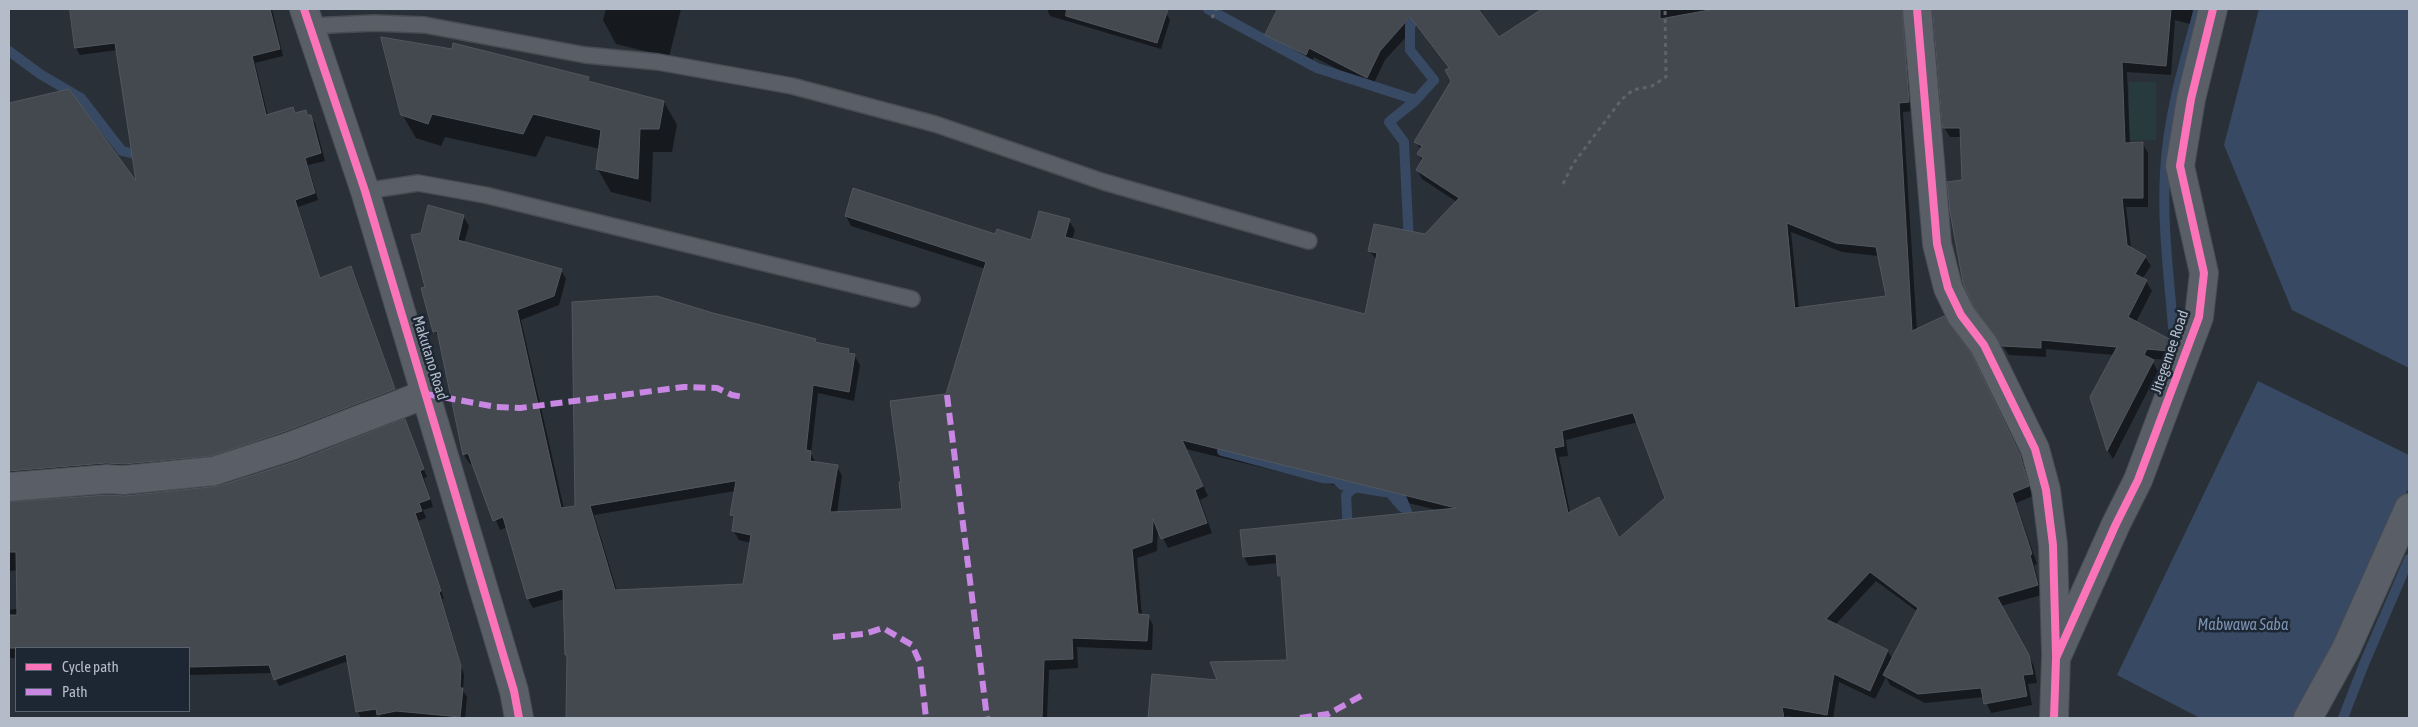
<!DOCTYPE html>
<style>
body{margin:0}
#map{position:relative;width:2418px;height:727px;overflow:hidden;background:#2a3038;font-family:"Asap Condensed",sans-serif}
canvas{display:block}
.frame{position:absolute;inset:0;border:10px solid #b4bcc9;pointer-events:none}
.legend{position:absolute;left:15px;top:647px;width:175px;height:65px;box-sizing:border-box;background:#1d2633;border:1px solid #59626f;margin:0;padding:6px 9px;list-style:none;font-size:15px;color:#b4bcc9}
.legend li{display:flex;align-items:center;gap:10px;height:25px}
.legend b{width:25px;border:1px solid #59626f}
</style>
<div id="map">
<canvas width="2418" height="727"></canvas>
<div class="frame"></div>
<ul class="legend">
<li><b style="height:6px;background:#fb73b8"></b>Cycle path</li>
<li><b style="height:6px;background:#c787e3"></b>Path</li>
</ul>
</div>
<script>
const ctx = document.querySelector('canvas').getContext('2d');
ctx.lineJoin = 'round';
function fillPath(path, color) { ctx.fillStyle = color; ctx.fill(path, 'evenodd'); }
function strokePath(path, color, width, dash) { ctx.strokeStyle = color; ctx.lineWidth = width; ctx.lineCap = dash ? 'butt' : 'round'; ctx.setLineDash(dash || []); ctx.stroke(path); }
function write(font, color, halo, rows, align = 'center') {
  ctx.font = font + ' "Asap Condensed",sans-serif'; ctx.lineWidth = 5; ctx.setLineDash([]); ctx.textBaseline = 'middle'; ctx.strokeStyle = halo; ctx.fillStyle = color; for (const [text, x, y, turn = 0] of rows) {
    ctx.save(); ctx.translate(x, y); ctx.rotate((+turn || 0) * Math.PI / 180); ctx.textAlign = isNaN(turn) ? turn : align; if (halo) ctx.strokeText(text, 0, 0); ctx.fillText(text, 0, 0); ctx.restore();
  }
}
const green = new Path2D(`
 M2129,82H2156V140H2129Z`);
const water = new Path2D(`
 M2259,9H2409V368L2292,310L2224,145Z
 M2258,381L2409,455V487L2301,718H2200L2117,675Z`);
const shadow = new Path2D(`
 M71,9H272L283,56L255,63L268,116L293,108L296,114L305,112L315,123L325,161L308,165L318,200L298,207L321,279L351,268L355,275L398,397L215,463L9,480V98L10,104L138,186L117,50L80,55L76,48Z
 M606,9H681L669,57L616,44L603,20Z
 M1047,9H1152L1166,13L1170,20L1161,49L1050,16Z
 M1279,9H1476L1499,38L1545,9H1874L1879,31H1902L1908,41L1914,111L1903,112L1917,331L1976,364L2025,465L2033,496L2016,503L2037,564L2034,565L2042,595L2001,606L2034,666L2037,683L2028,684L2032,705L1991,713L1984,697L1925,703L1890,685L1886,677L1875,699L1839,682L1833,718H1800L1786,716V718H1149L1153,675L1219,681L1288,661L1283,581L1279,576L1278,563L1249,566L1244,557L1437,510L1186,449L1208,496L1200,500L1212,533L1168,548L1158,528L1157,551L1137,558L1142,616H1148L1153,625L1152,650L1077,647L1078,668L1049,670L1047,718H568V658L566,654L564,599L533,608L528,599L507,527L500,530L473,463L470,464L464,455L440,341L435,331L426,288L422,234L463,216L469,226L464,243L561,270L566,279L559,305L521,320L564,509L577,507L712,314L815,340L817,344L848,350L850,354L854,355L860,365L854,401L818,393L811,454L816,463L837,466L842,476L837,513L903,510V483L947,395L986,269L851,226L846,216L1032,242L1069,221L1075,230L1072,240L1366,315L1377,261L1370,251L1425,235L1457,202L1422,179L1417,170L1422,161L1418,154L1421,150L1416,142L1453,81L1449,69L1416,26L1385,60L1372,87L1314,57L1311,64L1289,53L1274,40L1269,30ZM1791,232L1842,252L1879,256L1887,298L1799,309ZM1638,422L1666,498L1619,539L1570,513L1559,457L1568,456L1566,440ZM735,491L731,515L735,521L733,530L739,540L751,543L744,585L617,591L594,515ZM1876,581L1918,612L1893,660L1887,650L1835,625Z
 M1934,9H2193L2190,24L2175,20L2171,75L2127,72L2130,144H2143L2148,153V207H2126L2131,248L2145,257L2151,266L2142,279L2146,281L2152,291L2136,322L2172,342L2178,352L2175,360L2153,359L2152,361L2158,371L2113,459L2108,451L2091,398L2114,355L2046,349V357L2009,355L1981,316L1964,181L1962,137H1950L1944,127Z
 M588,78L592,84L664,102L677,125L672,152H653L651,202L611,192L597,168L600,149L546,136L536,157L445,137L441,146L416,138L402,114Z
 M405,420L427,477L424,478L433,507L423,510L426,518L418,521L444,599H442L464,675L463,691L467,697L465,718H381L380,716L361,718L358,712L348,661L279,686L273,673L189,675V648H16V658H11L9,655V610L100,595L96,564L9,571V504L125,497L216,488L297,462Z`);
const stream = new Path2D(`
 M1208,9L1317,68L1416,100
 M9,51L40,74L81,98L122,151L135,154
 M1409,244L1404,142L1389,122L1416,100L1434,80L1410,50V25L1427,9
 M2173,327C2169,276 2162,224 2165,172C2168,116 2184,62 2199,9
 M1222,451L1322,478L1336,479L1342,485L1390,493L1402,507
 M1396,483L1409,517L1418,520
 M1348,533L1346,495L1356,486
 M2343,718L2364,664L2409,559`);
const building = new Path2D(`
 M70,9H270L280,49L252,56L266,115L293,107L295,113L306,110L307,115H311L321,153L305,158L315,193L295,200L320,278L351,266L395,389L286,431L211,456L124,464L106,463L9,471V103L69,89L136,181L115,43L75,48Z
 M1067,9H1168L1157,43L1066,16Z
 M1278,9H1478L1499,37L1542,9H1660V19L1715,9H1902L1909,102L1899,103L1912,331L1944,316L1971,353L2020,455L2029,486L2012,493L2032,554L2030,555L2038,585L1997,597L2029,655L2033,674L2023,675L2027,696L1984,704L1981,688L1918,694L1883,675L1918,608L1870,572L1826,619L1888,650L1870,691L1834,674L1827,715L1782,707L1784,718H1148L1152,674L1217,680L1210,662L1287,660L1281,576H1278L1276,554L1243,557L1240,530L1456,508L1182,440L1203,486L1195,490L1207,523L1161,539L1153,519L1152,542L1132,549L1138,614L1149,615L1147,641L1072,638L1073,659L1044,660L1042,718H566L567,655H565L563,589L527,599L503,517L493,521L468,453L463,455L437,331L433,332L421,288L425,287L411,235L421,233L428,205L464,215L458,240L562,269L554,296L517,310L561,508L575,506L572,302L657,296L713,313L816,339L815,342L849,349L848,353L855,354L849,392L813,385L806,450L811,451L810,461L838,465L830,512L902,509L899,482H901L890,401L946,394L986,262L845,216L853,188L995,234L997,229L1031,240L1039,211L1070,219L1065,237L1365,314L1377,253L1368,251L1374,224L1425,234L1459,198L1416,170L1423,158L1417,154L1422,146L1414,142L1451,81L1445,70L1449,68L1410,17L1380,51L1367,78L1309,48L1306,55L1265,35ZM1787,223L1836,243L1876,247L1886,296L1795,308ZM1633,413L1665,498L1619,538L1599,497L1568,513L1554,448L1564,446L1562,431ZM736,481L730,515L734,516L732,531L751,535L743,584L615,590L590,506Z
 M1933,9H2171L2166,66L2122,62L2125,143L2143,142V198H2122L2127,245L2146,256L2135,274L2147,280L2128,317L2173,341L2169,351L2147,349L2144,355L2154,360L2107,451L2090,397L2117,347L2041,340V348L2002,346L1974,307L1963,283L1950,212L1947,182L1962,180L1960,128H1943Z
 M381,37L452,49L453,43L589,77L588,81L664,101L659,129H640L638,179L596,169L601,130L533,114L523,134L432,114L428,124L401,115Z
 M405,419L424,469L420,471L430,499L419,503L422,511L415,513L441,591L439,592L461,666L460,688H463L460,717L396,711L377,715L376,709L356,712L346,654L274,680L269,665L189,667V648H9V615H17L16,552H9V502L107,495L125,496L219,486L297,461Z`);
const path = new Path2D(`
 M1212,18L1216,9
 M1563,184L1573,164L1622,99L1633,90L1652,86L1666,77L1665,9`);
const service = new Path2D(`
 M310,26L374,23L425,25L585,55L658,62L792,86L935,124L1104,182L1309,241
 M365,191L418,183L485,195L912,299`);
const minor = new Path2D(`
 M1917,9L1937,244L1948,288L1961,315L1984,345L2035,449L2046,490L2053,545L2056,652
 M9,487L107,479L124,480L214,471L291,446L426,394
 M2054,718L2056,658L2116,524L2138,480L2199,317L2204,273L2180,166L2191,99L2213,9
 M2308,718L2346,649L2409,508`);
const tertiary = new Path2D(`
 M304,9L365,191L514,691L519,718`);
const quiet = new Path2D(`
 M426,394L496,407L520,408L684,387L717,388L732,395L743,397
 M947,395L987,718
 M833,637L864,634L883,628L912,645L920,663L926,718
 M1300,718L1328,714L1363,695`);
const cycleway = new Path2D(`
 M304,9L365,191L514,691L519,718
 M1917,9L1937,244L1948,288L1961,315L1984,345L2035,449L2046,490L2053,545L2056,656
 M2054,718L2056,658L2116,524L2138,480L2199,317L2204,273L2180,166L2191,99L2213,9`);
const streetNames = [
 ["Jitegemee Road",2170,352,-71],
 ["Makutano Road",430,358,73]
];
const waterNames = [
 ["Mabwawa Saba",2243,625]
];
fillPath(green, '#273a3e');
fillPath(water, '#384963');
fillPath(shadow, '#0007');
strokePath(stream, '#384963', 10);
fillPath(building, '#444950');
strokePath(building, '#52575f', 1);
strokePath(service, '#484c53', 18);
strokePath(minor, '#484c53', 30);
strokePath(tertiary, '#484c53', 30);
strokePath(path, '#5d636a', 3, [4, 4]);
strokePath(service, '#5a5e66', 15);
strokePath(minor, '#5a5e66', 28);
strokePath(tertiary, '#5a5e66', 28);
strokePath(quiet, '#c787e3', 6, [12, 6]);
strokePath(cycleway, '#fb73b8', 8);
write('15px', '#b4bcc9', '#1d2633', streetNames);
write('italic 16px', '#7c92b1', '#1d2633', waterNames);
</script>
